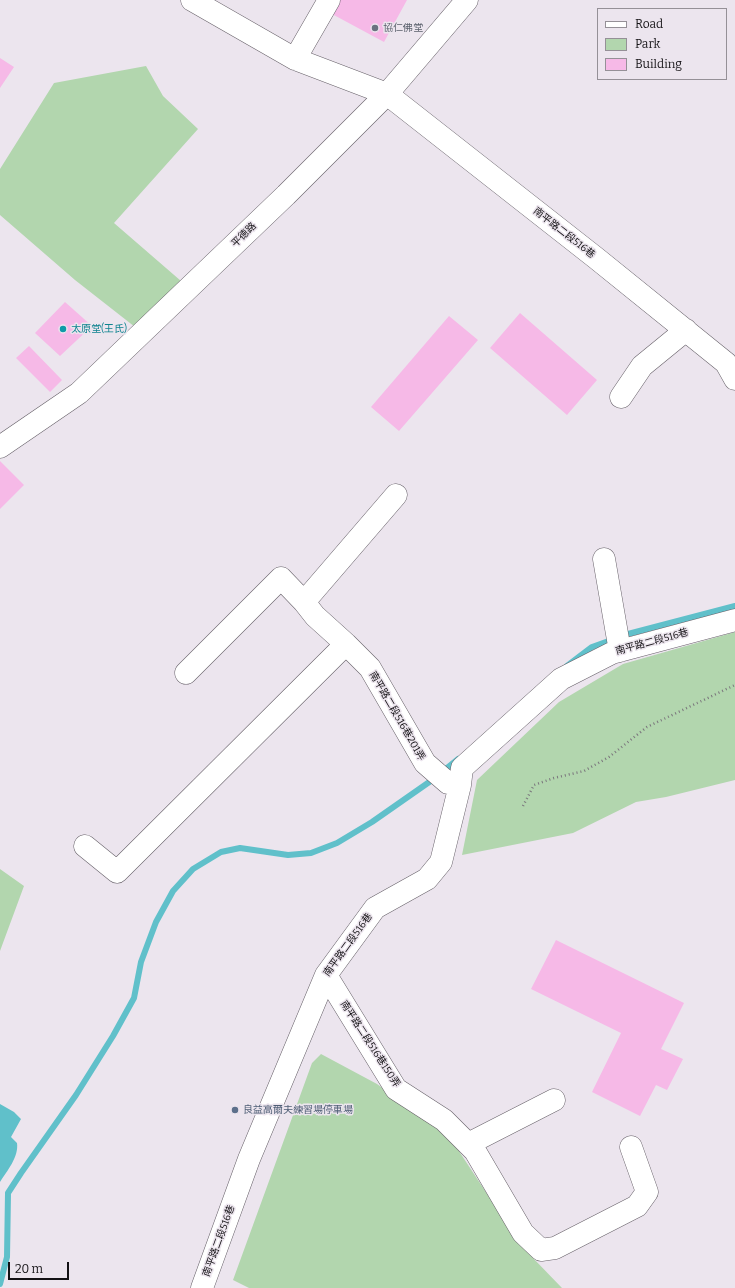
<!DOCTYPE html>
<meta charset="utf-8">
<style>
body{margin:0}
#map{position:relative;width:735px;height:1288px;overflow:hidden;background:#ece5ee;font-family:Bitter,serif}
canvas{display:block}
.legend{position:absolute;left:597px;top:8px;width:130px;height:72px;box-sizing:border-box;background:#ece5ee;border:1px solid #959097;margin:0;padding:5px 7px;list-style:none;font-size:12px;color:#131114}
.legend li{display:flex;align-items:center;gap:8px;height:20px}
.legend b{width:20px;border:1px solid #959097}
.scale{position:absolute;left:8px;top:1262px;width:61px;height:18px;box-sizing:border-box;border:2px solid #131114;border-top:0;padding-left:5px;font-size:12px;line-height:14px;white-space:nowrap;color:#131114;-webkit-text-stroke:3px #ece5ee;paint-order:stroke}
</style>
<div id="map">
<canvas width="735" height="1288"></canvas>
<ul class="legend">
<li><b style="height:5px;background:#fff"></b>Road</li>
<li><b style="height:11px;background:#b2d6ae"></b>Park</li>
<li><b style="height:11px;background:#f6b9e7"></b>Building</li>
</ul>
<div class="scale">20 m</div>
</div>
<script>
const ctx = document.querySelector('canvas').getContext('2d');
ctx.lineJoin = 'round';
function fillPath(path, color) { ctx.fillStyle = color; ctx.fill(path, 'evenodd'); }
function strokePath(path, color, width, dash) { ctx.strokeStyle = color; ctx.lineWidth = width; ctx.lineCap = dash ? 'butt' : 'round'; ctx.setLineDash(dash || []); ctx.stroke(path); }
function write(font, color, halo, rows, align = 'center') {
  ctx.font = font + ' Bitter,"Noto Sans TC",serif'; ctx.lineWidth = 3; ctx.setLineDash([]); ctx.textBaseline = 'middle'; ctx.strokeStyle = halo; ctx.fillStyle = color; for (const [text, x, y, turn = 0] of rows) {
    ctx.save(); ctx.translate(x, y); ctx.rotate((+turn || 0) * Math.PI / 180); ctx.textAlign = isNaN(turn) ? turn : align; if (halo) ctx.strokeText(text, 0, 0); ctx.fillText(text, 0, 0); ctx.restore();
  }
}
const green = new Path2D(`
 M146,66L163,96L198,129L114,223L181,281L135,327L75,280L0,215V169L54,83Z
 M735,632V780L666,797L636,802L573,833L462,855L477,780L559,702L623,664Z
 M0,869L24,886L0,951Z
 M321,1054L377,1084L449,1136L501,1215L533,1258L562,1288H249L233,1280L312,1063Z`);
const water = new Path2D(`
 M0,1104L14,1112L21,1119L11,1137L17,1143C19,1157 7,1171 0,1182Z`);
const stream = new Path2D(`
 M567,666L592,647L628,634L735,606
 M442,772L458,759
 M0,1284L7,1257L8,1193L21,1173L76,1095L113,1036L134,998L141,962L156,922L173,891L193,869L221,852L240,848L288,855L311,853L337,843L372,822L435,778`);
const building = new Path2D(`
 M340,0H407L384,42L332,14Z
 M0,58L14,67L0,88Z
 M65,302L92,326L60,356L35,333Z
 M520,313L597,380L567,415L490,348Z
 M449,316L478,340L399,431L371,407Z
 M29,346L62,380L50,392L16,358Z
 M0,461L24,485L0,509Z
 M556,940L684,1003L661,1049L683,1059L667,1090L656,1085L640,1116L592,1092L621,1033L531,989Z`);
const path = new Path2D(`
 M523,806L534,785L554,778L584,771L609,757L647,727L735,685`);
const minor = new Path2D(`
 M192,0L295,59L387,94L596,258L726,363L735,379
 M295,59L329,0
 M621,397L642,366L686,330
 M0,447L79,393L286,195L387,94L467,0
 M396,495L304,602L315,616L346,644L370,668L425,763L448,783L460,785
 M604,559L620,651
 M186,673L281,578L304,602
 M85,846L117,872L346,644
 M326,975L396,1089L444,1120L475,1151L523,1233L541,1250L555,1248L637,1206L647,1192L631,1147
 M468,1144L554,1100
 M202,1288L249,1159L326,975L375,908L427,879L441,862L460,785L462,768L561,679L612,653L735,620`);
const markers = [
 [375,28,4,"#6b7280"],
 [63,329,4,"#0f9aa8"],
 [235,1110,4,"#5c6f8a"]
];
const worshipNames = [
 ["協仁佛堂",383,28]
];
const streetNames = [
 ["南平路二段516巷",564,233,38],
 ["平德路",244,235,-44],
 ["南平路二段516巷",652,642,-15],
 ["南平路二段516巷201弄",397,716,60],
 ["南平路二段516巷",348,945,-54],
 ["南平路二段516巷150弄",370,1044,57],
 ["南平路二段516巷",219,1241,-70]
];
const cultureNames = [
 ["太原堂(王氏)",71,329]
];
const serviceNames = [
 ["良益高爾夫練習場停車場",243,1110]
];
fillPath(green, '#b2d6ae');
fillPath(water, '#60c0ca');
strokePath(stream, '#60c0ca', 6);
fillPath(building, '#f6b9e7');
strokePath(minor, '#666068', 23);
strokePath(path, '#7a767c', 2.5, [1, 3]);
strokePath(minor, '#fff', 22);
for (const [x, y, r, color] of markers) { const dot = new Path2D(); dot.arc(x, y, r, 0, 2 * Math.PI); ctx.fillStyle = color; ctx.fill(dot); strokePath(dot, '#ece5ee', 1.5); }
write('10px', '#5b616d', '#ece5ee', worshipNames, 'left');
write('10px', '#131114', '#ece5ee', streetNames);
write('10px', '#0d838f', '#ece5ee', cultureNames, 'left');
write('10px', '#4e5e75', '#ece5ee', serviceNames, 'left');
</script>
